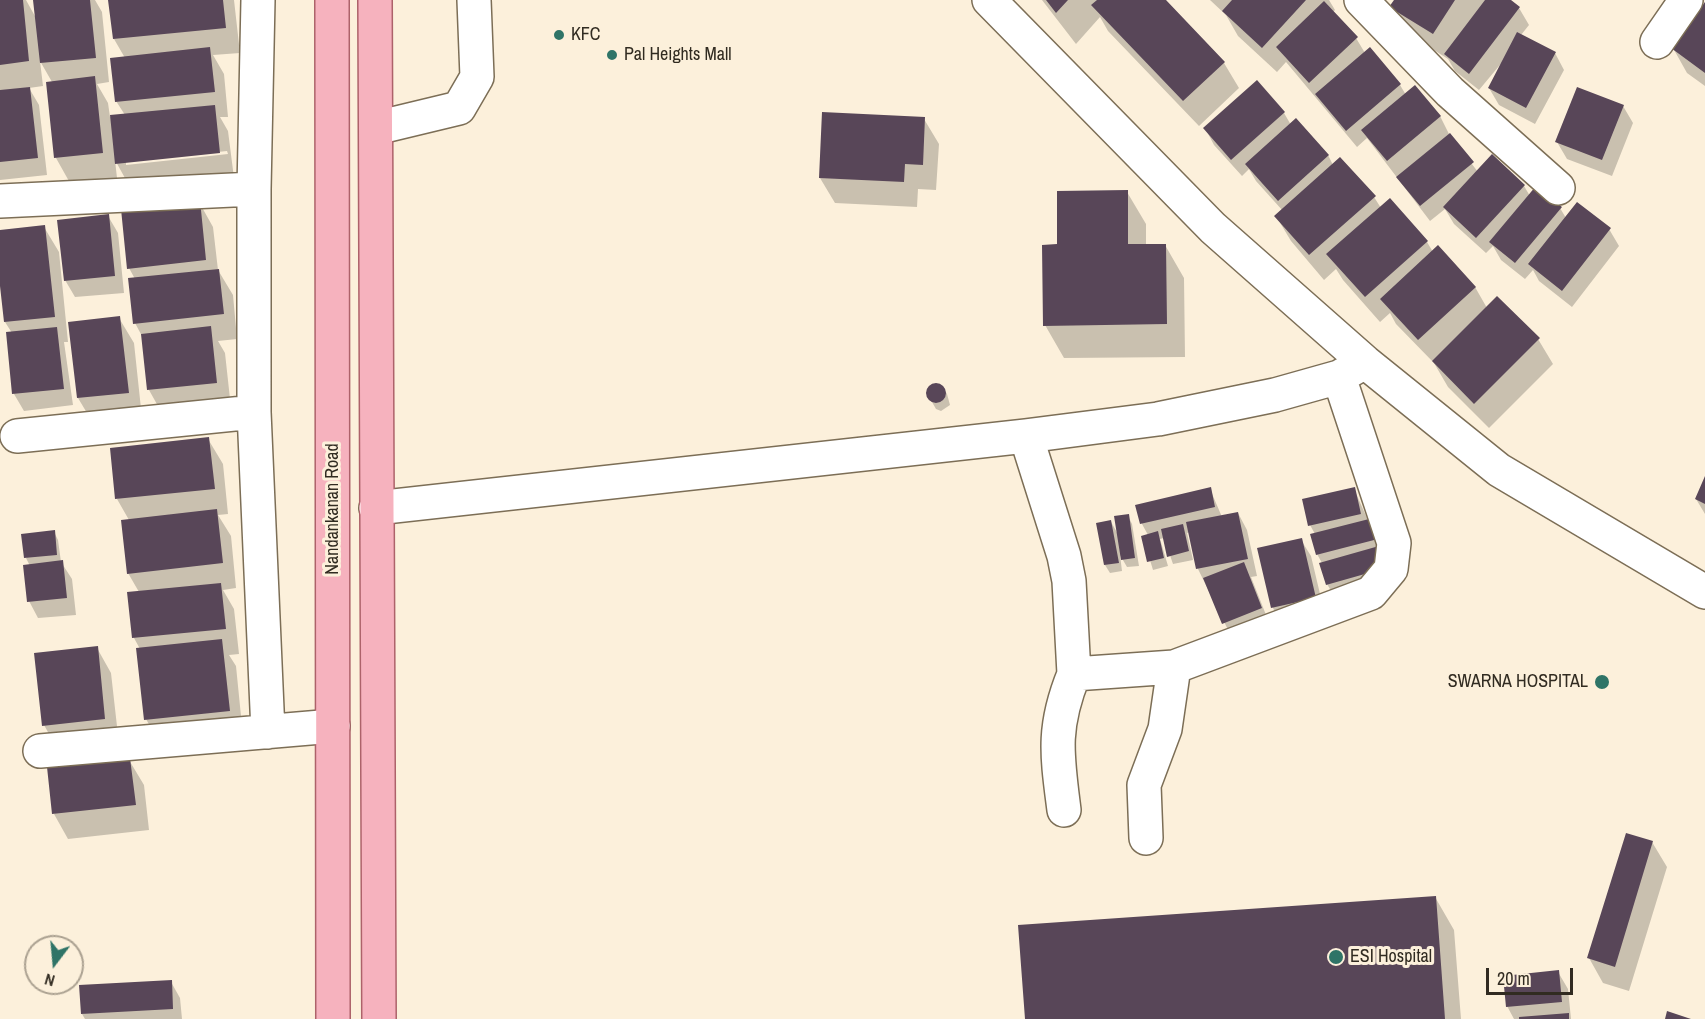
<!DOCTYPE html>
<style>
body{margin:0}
#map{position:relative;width:1705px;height:1019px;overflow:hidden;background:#fcf0db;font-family:"Archivo Narrow",sans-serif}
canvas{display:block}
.north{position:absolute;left:24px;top:935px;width:60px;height:60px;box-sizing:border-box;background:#fcf0db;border:2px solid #aba191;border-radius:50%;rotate:196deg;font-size:16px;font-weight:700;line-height:24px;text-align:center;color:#312b21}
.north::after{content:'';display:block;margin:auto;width:21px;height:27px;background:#2f7467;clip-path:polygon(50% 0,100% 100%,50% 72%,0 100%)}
.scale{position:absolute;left:1486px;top:968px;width:87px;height:27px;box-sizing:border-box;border:3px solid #312b21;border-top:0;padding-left:8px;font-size:18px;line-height:21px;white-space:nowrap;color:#312b21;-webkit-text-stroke:4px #fcf0db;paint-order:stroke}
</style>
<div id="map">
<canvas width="1705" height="1019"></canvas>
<div class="north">N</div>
<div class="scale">20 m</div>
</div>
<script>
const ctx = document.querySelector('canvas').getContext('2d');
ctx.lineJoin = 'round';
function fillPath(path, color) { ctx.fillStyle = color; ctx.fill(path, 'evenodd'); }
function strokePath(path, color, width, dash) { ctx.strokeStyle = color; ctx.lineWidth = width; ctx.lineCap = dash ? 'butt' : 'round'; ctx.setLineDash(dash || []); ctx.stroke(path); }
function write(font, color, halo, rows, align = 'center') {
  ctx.font = font + ' "Archivo Narrow",sans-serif'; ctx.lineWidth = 6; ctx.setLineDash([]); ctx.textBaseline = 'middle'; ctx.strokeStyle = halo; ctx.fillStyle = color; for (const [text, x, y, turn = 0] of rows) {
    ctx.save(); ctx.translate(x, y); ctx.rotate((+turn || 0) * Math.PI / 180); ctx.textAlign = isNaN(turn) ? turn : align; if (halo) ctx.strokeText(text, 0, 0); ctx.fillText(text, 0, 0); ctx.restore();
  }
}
const shadow = new Path2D(`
 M0,0H26L36,18L34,0H95L102,12L109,82L97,84L108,103L110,117L125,115L116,101L125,58L114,39L110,0H234L240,53L213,55L224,74L228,117H220L228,131L234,178L131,189L115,160L117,178L70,183L56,158L52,82L40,61L43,86L29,88L39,105L47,175L0,180ZM227,151L228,154L126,165V162Z
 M1042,0H1164L1224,63L1239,88L1199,126L1108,31L1100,17L1076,44Z
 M1210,0H1329L1335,10L1333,12L1356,38L1365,53L1400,85L1406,95L1440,116L1449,134L1478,172L1524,186L1530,196L1560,208L1566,218L1609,229L1619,246L1572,307L1539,281L1533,270L1525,279L1501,260L1493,246L1486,253L1454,224L1445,209L1430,221L1367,138L1357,147L1286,62L1277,72L1238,36L1226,15Z
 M1395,0H1508L1519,8L1529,25L1521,35L1555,53L1564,70L1535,124L1499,105L1489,88L1504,60L1479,90L1455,71L1448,59L1406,32L1391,7Z
 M1705,4V86L1687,73L1673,48Z
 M1623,106L1633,123L1612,176L1567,159L1557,142Z
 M1284,113L1291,125L1328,155L1333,165L1374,197L1381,208L1427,242L1433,252L1475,287L1487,308L1538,339L1553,364L1489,428L1448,387L1434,363L1396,324L1390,313L1380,322L1343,280L1336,269L1324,280L1291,241L1276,216L1283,211L1256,181L1249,169L1242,176L1214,145L1205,128Z
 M924,119L939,144L936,190L918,189L917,207L835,203L820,178Z
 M1127,192L1146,224V245H1165L1184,278L1185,357L1064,358L1045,325L1059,246Z
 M199,202L213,227L218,270L233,295L237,339L218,341L225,353L231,408L163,415L149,390L143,338L135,323V279L129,268Z
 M108,216L118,233L124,293L75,297L65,280Z
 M44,227L59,252L68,342H64L73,405L24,411L14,394L7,333H12L5,322L0,273V231Z
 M119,318L134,343L142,418L93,423L78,398L70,323Z
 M932,385L942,386L947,394L950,405L941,411L936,409L928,395Z
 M208,439L223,464L228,514L218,515L231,536L236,588L223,590L234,609L239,654L229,655L236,666L243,736L160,744L146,719L140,649L134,638L129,593L139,592L128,573L129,520L117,499Z
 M1705,480V514L1696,499Z
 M1210,489L1222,517L1238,513L1247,530L1257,576L1251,577L1270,625L1233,640L1198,569L1190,532L1187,533L1193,560L1173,564L1164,538L1160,539L1168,566L1153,570L1143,537L1148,535L1142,524L1137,506Z
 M1354,489L1388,565L1337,601L1327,584L1322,563L1317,554L1315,534L1310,525Z
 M1128,516L1132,524L1139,566L1127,567L1120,555L1122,571L1110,573L1105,565L1111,522L1119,536Z
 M54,532L58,540L61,562L72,579L76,615L38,618L29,601L30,566L26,558Z
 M1301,540L1311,556L1325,615L1282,625L1273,608L1259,550Z
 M97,648L111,673L119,744L58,750L44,725Z
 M129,760L144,785L149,830L68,839L54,814Z
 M1652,842L1667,867L1629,991L1603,983L1589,958Z
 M1435,897L1454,930L1461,1019H1027Z
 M1558,972L1568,989L1571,1019H1514L1507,1006Z
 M171,982L180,998L182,1019H85L82,1014Z`);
const building = new Path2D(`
 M0,0H23L29,61L0,65Z
 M33,0H90L96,58L40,63Z
 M108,0H223L226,28L113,39Z
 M1046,0H1068L1056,13Z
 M1097,0H1166L1225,62L1183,101L1091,5Z
 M1232,0H1306L1262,48L1222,11Z
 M1394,0H1455L1433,34L1389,7Z
 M1485,0H1511L1520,7L1469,74L1444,54Z
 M1324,1L1358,37L1309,83L1276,47Z
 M1705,2V73L1671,48Z
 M1517,32L1556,52L1526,108L1488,88Z
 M210,47L215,92L115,102L110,58Z
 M1370,47L1401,84L1346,131L1315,94Z
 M95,76L103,153L54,158L46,82Z
 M1257,80L1285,112L1231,160L1203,128Z
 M1415,85L1441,116L1387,161L1361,130Z
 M30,87L38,158L0,162V90Z
 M1577,87L1624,105L1602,160L1555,142Z
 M215,105L220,153L115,164L110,115Z
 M822,112L925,117L923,165L905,164L904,182L819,178Z
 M1296,118L1329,155L1278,201L1245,164Z
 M1450,133L1474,162L1420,206L1396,177Z
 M1492,154L1525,185L1476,238L1443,207Z
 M1340,157L1376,196L1309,255L1274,216Z
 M1536,186L1562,207L1515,263L1489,242Z
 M1128,190V244H1166L1167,324L1043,326L1042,245L1057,244V191Z
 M1390,198L1428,241L1365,297L1326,254Z
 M200,200L206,260L127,269L121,209Z
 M1577,202L1611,228L1562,291L1528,264Z
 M109,214L115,276L64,281L57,220Z
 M45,225L55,317L4,322L0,286V230Z
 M1438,245L1476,287L1418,340L1380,299Z
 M219,269L224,314L133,324L128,278Z
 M1497,296L1540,338L1474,404L1432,361Z
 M120,316L129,393L77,398L68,322Z
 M211,326L217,383L147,390L141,334Z
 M57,327L64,389L12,394L6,332Z
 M926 393a10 10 0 1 1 20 0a10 10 0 1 1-20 0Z
 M209,437L215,489L115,499L110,448Z
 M1705,476V504L1695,499Z
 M1211,487L1215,507L1140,524L1135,505Z
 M1355,487L1361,514L1308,526L1302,499Z
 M217,509L223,563L127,574L121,520Z
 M1238,512L1248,559L1196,569L1186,522Z
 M1129,514L1135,558L1121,560L1114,516Z
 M1373,518L1378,539L1316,555L1310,534Z
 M1111,520L1119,563L1104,565L1096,523Z
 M1183,524L1189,551L1167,557L1161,529Z
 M55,530L57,555L24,558L21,534Z
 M1158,531L1164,558L1147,562L1141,536Z
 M1302,538L1316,598L1271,608L1257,548Z
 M1379,546L1386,568L1326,585L1319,563Z
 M63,560L67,598L27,602L23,565Z
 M1244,562L1262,608L1222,624L1203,578Z
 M221,583L226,629L132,638L127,592Z
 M222,639L230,711L144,720L136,648Z
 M98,646L105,719L42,726L34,653Z
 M130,758L136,805L52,814L47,767Z
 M1626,833L1653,841L1615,967L1587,958Z
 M1436,896L1445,1019H1025L1018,925Z
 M1559,970L1562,1002L1506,1007L1503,976Z
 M172,980L173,1009L81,1014L79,985Z
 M1667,1011L1691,1019H1665Z
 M1569,1013V1019H1519V1017Z`);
const minor = new Path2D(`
 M258,0L254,189V412L268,732
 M989,0L1213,228L1365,362L1499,470L1705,592
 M1361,0L1450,92L1558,188
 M1657,42L1686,0
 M376,128L459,108L477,77L474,0
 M0,201L254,189
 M17,436L254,412
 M1026,436L1064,556L1069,581L1074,674
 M376,508L1026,436L1158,419L1275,395L1339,377L1365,362
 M40,751L333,726
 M1064,810C1057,755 1052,728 1074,674L1174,667L1371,593L1391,569L1394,543L1339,377
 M1146,838L1144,785L1165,729L1174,667`);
const major = new Path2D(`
 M332,0L333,1019
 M375,0L379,1019`);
const markers = [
 [559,35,6,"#2f7467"],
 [612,55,6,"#2f7467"],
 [1602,682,8,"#2f7467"],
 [1336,957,8,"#2f7467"]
];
const poiNames = [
 ["KFC",571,35],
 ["Pal Heights Mall",624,55],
 ["SWARNA HOSPITAL",1588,682,"right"],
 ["ESI Hospital",1350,957]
];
const streetNames = [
 ["Nandankanan Road",333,509,-90]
];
fillPath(shadow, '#0003');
fillPath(building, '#584658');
strokePath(minor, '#7c6e56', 36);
strokePath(major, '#ad626a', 36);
strokePath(minor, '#fff', 33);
strokePath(major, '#f6b2be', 33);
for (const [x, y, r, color] of markers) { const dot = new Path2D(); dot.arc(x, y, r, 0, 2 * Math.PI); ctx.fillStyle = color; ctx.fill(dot); strokePath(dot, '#fcf0db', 2); }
write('18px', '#312b21', '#fcf0db', poiNames, 'left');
write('18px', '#312b21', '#fcf0db', streetNames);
</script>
